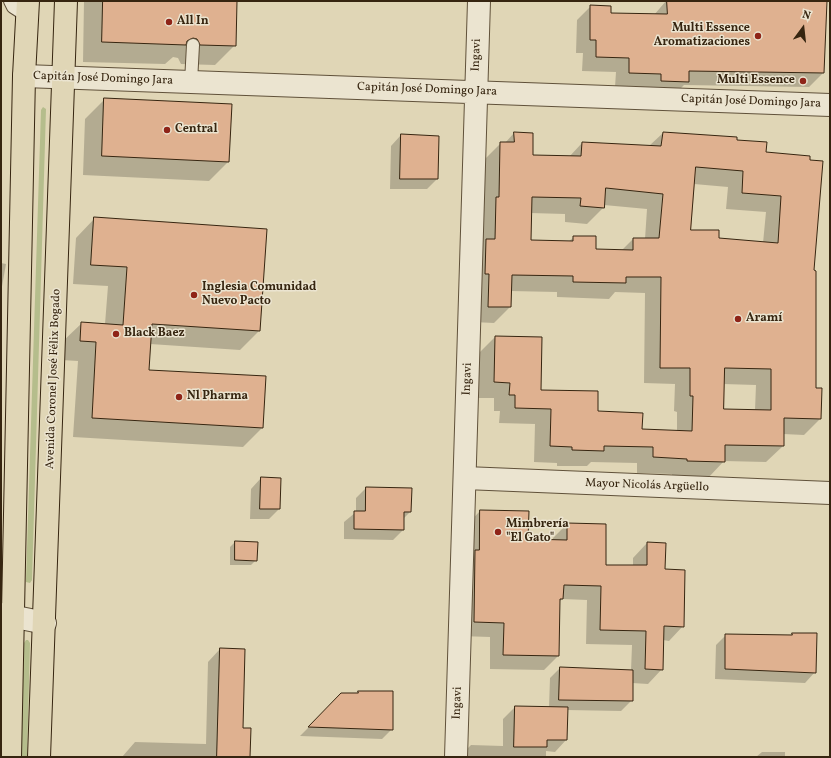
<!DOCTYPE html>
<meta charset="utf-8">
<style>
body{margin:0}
#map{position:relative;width:831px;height:758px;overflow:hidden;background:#e0d6b6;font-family:Vollkorn,serif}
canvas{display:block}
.frame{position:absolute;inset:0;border:2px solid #362510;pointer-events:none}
.north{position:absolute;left:783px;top:8px;width:40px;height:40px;-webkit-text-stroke:3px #ebe4d0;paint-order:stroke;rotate:15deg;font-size:11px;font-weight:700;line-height:16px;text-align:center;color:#362510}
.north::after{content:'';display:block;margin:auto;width:14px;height:18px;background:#362510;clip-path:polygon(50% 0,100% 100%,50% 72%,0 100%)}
</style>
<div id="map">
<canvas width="831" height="758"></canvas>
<div class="frame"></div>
<div class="north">N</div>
</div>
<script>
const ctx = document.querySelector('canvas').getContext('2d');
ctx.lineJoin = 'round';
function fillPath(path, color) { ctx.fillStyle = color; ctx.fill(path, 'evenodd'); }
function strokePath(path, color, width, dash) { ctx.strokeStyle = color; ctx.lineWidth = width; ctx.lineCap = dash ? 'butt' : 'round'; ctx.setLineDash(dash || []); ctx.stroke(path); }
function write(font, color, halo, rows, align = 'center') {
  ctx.font = font + ' Vollkorn,serif'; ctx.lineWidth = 3; ctx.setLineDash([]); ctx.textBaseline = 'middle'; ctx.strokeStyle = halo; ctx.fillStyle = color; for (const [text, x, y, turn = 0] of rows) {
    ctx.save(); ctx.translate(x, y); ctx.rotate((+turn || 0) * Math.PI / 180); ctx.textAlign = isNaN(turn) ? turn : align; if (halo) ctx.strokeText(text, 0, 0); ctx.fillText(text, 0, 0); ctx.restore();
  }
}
const green = new Path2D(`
 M43,107L46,109L32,580L30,583L26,582V580L41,110Z
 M26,640H28L30,643L27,757H20L24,643Z`);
const shadow = new Path2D(`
 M84,1H236L235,45L215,65L181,64L178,58L173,57L165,64L83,62Z
 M666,1H825L823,73L809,87L684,85L674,95L615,87L616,72L582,71L583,53H576L577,20L591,6L610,14L654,15Z
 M105,99L228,162L209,181L83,175L85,119Z
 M514,133L532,156L569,157L582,143L649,146L663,133L735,141L765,152L813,271L815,389L820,419L804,435L783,434V446L766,462L724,461L708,478L672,477V474L637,473V463L591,462L587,466H557V463L534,462L535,424L499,423L500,411H494V398H478L479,353L495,337L540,391L641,430L677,431V412L674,411L675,384L644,383L645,293L615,292L609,299L557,297V292L510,291V307L494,323L473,322L480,214L484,210L485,159L501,143H505ZM694,184L728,187L726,209L766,212L763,243L718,239L690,231ZM604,205L647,209L645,239H633L621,251L595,250L574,237L568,242L530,241V213L565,214V222L587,224L603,208ZM723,384L756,385L755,410H723Z
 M401,135L437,179L427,189H390L391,146Z
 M95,218L259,331L240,350L150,344L148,371L262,428L243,447L73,437L78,361L61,360L62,342L82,323L105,324L108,286L73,284L76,238Z
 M1,263L6,264L1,292Z
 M261,478L279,509L269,519H250L251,489Z
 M366,488L411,489L410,512L403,519V530L393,540L344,539V522L356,512V498Z
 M480,511L527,540H553V538L567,524L605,565L633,566V558L647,543L664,570L683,626L669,641L663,640L662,669L648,684L632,683V700L621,711L567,710L566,740L555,752L546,751V757H459L471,745L503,746V719L515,707L549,708L550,678L560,668L631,671L632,645L586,644L587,600L562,599L559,602L558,656L544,670L490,669V637L460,636L466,526Z
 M235,542L256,560L251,565H230V547Z
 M792,634L815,672L805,683L715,679L716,645L726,635L789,636Z
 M220,649L249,757H122L135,742L206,744L208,662Z
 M358,692L392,729L382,739L300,736L342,694H356Z
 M762,752H785V757H756Z`);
const building = new Path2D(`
 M103,1H237L236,46L200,45L197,39L193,38L187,41L186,45L102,42Z
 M667,1H827L824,73L689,71V82L661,81V74L629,73V58L596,57V40H590V5L611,6V13L667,14Z
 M104,98L232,104L229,162L102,156Z
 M514,132L533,133V155L581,156L582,142L661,146L663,132L737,137V140L767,142L766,152L810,156V160L823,161L814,270L816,271V388H822L821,419L784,418V446L725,445V462L687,461V459L653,457V447L604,446V451L572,450V447L550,446L551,409L515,408V395H509L510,383L494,382L495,336L542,337L541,390L598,391V411L643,413L642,429L692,431L693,396H690V368H660L661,277H626V283L573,282V276L512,275L511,307H488L489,274H485L486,239H495L496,197H499L500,142H514ZM696,167L743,171L742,193L781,196L778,243L719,238V230H691ZM606,188L663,194L659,238H633V250L596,249V236H573V241L531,240L532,197L581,198L580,206L604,208ZM725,368L771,369V410L724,409Z
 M401,134L439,136L438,179H400Z
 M94,217L267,229L260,331L152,324L149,370L266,376L263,428L92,418L96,342L80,341L81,322L123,325L127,267L91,265Z
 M261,477L281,478L280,509H260Z
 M366,487L412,488L411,512H404V530L354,529V511H365Z
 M480,510L529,511L528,539L567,540V523L606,524V565H647V542L666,543L665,569L685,570L684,627L664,626L663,670L645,669L646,631L600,630L601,586L564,585L563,599H560L559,656L503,655L504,623L474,622L475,550H479Z
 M235,541L258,542L257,561L235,560Z
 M792,633H817L816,673L725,669V634L792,635Z
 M220,648L245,649L243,728H251L250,757H217Z
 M560,667L633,670V701L559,700Z
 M358,691H393V730L308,727L341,693H358Z
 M515,706L568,707L567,740H547V747H514Z`);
const lane = new Path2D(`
 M10,1L13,7L27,16
 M191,82L193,45`);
const street = new Path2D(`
 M24,76L830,105
 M465,478L830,493
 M1,614L45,623
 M456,757L479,1`);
const primary = new Path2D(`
 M10,757L24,76L28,1
 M39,757L66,1`);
const markers = [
 [169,22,4,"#8f2418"],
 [758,36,4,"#8f2418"],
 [803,81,4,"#8f2418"],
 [167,130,4,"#8f2418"],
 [194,295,4,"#8f2418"],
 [738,319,4,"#8f2418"],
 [116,334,4,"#8f2418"],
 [179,397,4,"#8f2418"],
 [498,532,4,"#8f2418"]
];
const poiNames = [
 ["All In",177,22],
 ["Multi Essence",750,29,"right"],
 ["Aromatizaciones",750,43,"right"],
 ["Multi Essence",795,81,"right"],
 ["Central",175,130],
 ["Inglesia Comunidad",202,288],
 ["Nuevo Pacto",202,302],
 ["Aramí",746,319],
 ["Black Baez",124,334],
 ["Nl Pharma",187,397],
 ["Mimbrería",506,525],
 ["\"El Gato\"",506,539]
];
const streetNames = [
 ["Ingavi",477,55,-88],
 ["Capitán José Domingo Jara",103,79,2],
 ["Capitán José Domingo Jara",427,90,2],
 ["Capitán José Domingo Jara",751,102,2],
 ["Avenida Coronel José Félix Bogado",54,379,-88],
 ["Ingavi",468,379,-88],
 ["Mayor Nicolás Argüello",647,486,2],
 ["Ingavi",458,703,-88]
];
fillPath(green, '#b5bd8c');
fillPath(shadow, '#0003');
fillPath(building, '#dfb190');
strokePath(building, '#362510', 1);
strokePath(lane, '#60513a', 14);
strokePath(street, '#60513a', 24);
strokePath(primary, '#362510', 24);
strokePath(lane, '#ebe4d0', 12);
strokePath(street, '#ebe4d0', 22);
strokePath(primary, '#e0d6b6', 22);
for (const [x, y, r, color] of markers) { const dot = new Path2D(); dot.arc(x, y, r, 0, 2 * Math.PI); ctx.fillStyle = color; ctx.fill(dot); strokePath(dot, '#ebe4d0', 1.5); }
write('bold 12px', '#362510', '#ebe4d0', poiNames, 'left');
write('12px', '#362510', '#ebe4d0', streetNames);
</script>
